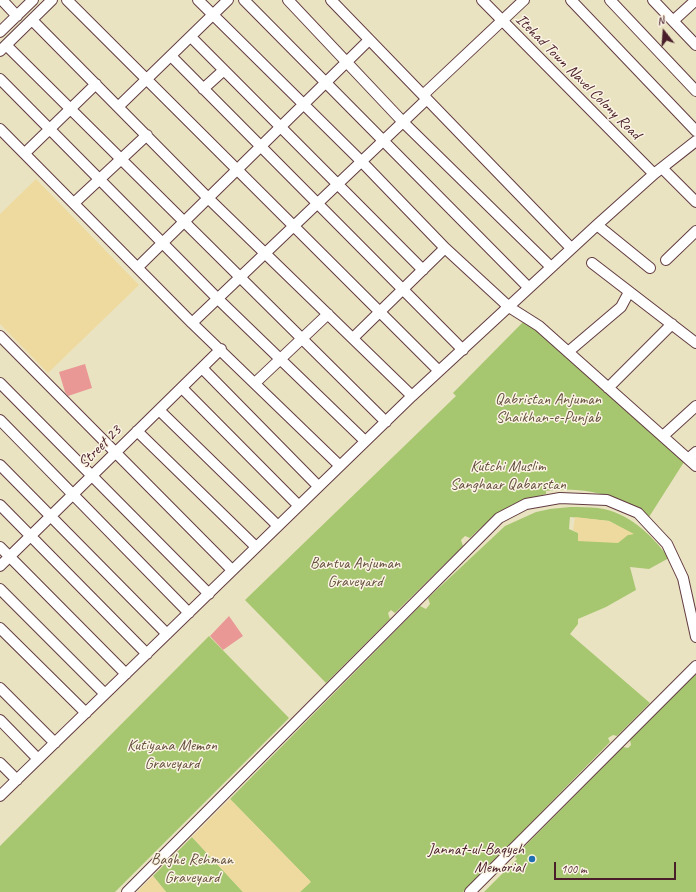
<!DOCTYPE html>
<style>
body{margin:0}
#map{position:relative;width:696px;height:892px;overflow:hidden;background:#eae3c2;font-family:Caveat,sans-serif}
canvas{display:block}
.north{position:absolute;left:644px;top:12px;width:40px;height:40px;-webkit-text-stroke:3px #fcf5e5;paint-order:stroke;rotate:343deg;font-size:11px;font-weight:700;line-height:16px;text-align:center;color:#4a1f2b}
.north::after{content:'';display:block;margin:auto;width:14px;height:18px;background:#4a1f2b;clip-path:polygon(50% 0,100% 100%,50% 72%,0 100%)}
.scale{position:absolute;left:554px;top:862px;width:122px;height:18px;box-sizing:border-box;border:2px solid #4a1f2b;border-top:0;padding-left:5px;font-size:12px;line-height:14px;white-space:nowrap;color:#4a1f2b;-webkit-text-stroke:3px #fcf5e5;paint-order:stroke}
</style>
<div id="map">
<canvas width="696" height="892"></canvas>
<div class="north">N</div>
<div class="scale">100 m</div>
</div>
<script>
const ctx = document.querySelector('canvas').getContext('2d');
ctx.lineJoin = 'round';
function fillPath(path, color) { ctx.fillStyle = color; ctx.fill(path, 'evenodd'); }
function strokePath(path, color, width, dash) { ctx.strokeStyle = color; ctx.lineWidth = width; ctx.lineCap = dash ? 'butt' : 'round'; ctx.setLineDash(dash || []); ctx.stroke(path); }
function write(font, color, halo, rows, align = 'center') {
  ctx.font = font + ' Caveat,sans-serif'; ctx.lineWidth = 3; ctx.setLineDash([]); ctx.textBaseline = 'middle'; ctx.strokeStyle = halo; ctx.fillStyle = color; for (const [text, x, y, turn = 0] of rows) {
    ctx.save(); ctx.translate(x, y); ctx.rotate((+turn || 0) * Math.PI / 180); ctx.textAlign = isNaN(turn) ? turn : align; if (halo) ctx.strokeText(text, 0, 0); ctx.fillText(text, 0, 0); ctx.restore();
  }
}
const green = new Path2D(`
 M525,320L684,462L649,517C639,511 630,503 619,500C598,491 569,487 546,491V494C509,504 497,512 470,538L465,536L461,540L463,546L395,613L391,610L388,613L390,619L326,683L245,600L456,396L453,393Z
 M570,507C579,507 589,507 598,508C628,512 651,534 669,558L649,569L630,567L636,590L606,607L578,619V624L570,634L650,703L617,736L613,735L608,738L610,742L463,892H300L310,881L230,799L420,606L426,609L430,604L428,598L505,526L536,512L550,509ZM570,517L609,521L633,534L578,540V533L569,529Z
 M209,636L289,718L115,892H0V846Z
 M696,674V892H484L517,859L515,857L519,852L623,747L628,748L631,745L630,740Z
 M192,837L243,892H166L153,876Z`);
const sand = new Path2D(`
 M36,179L139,285L48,373L0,324V214Z
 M575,517L609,521L634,534L628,535L618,543L578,541V533L573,530Z
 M230,799L311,882L300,892H243L192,837Z
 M153,876L166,892H137Z`);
const building = new Path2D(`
 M85,364L92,388L68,396L65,392L59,372Z
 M229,616L243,636L223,650L210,636Z`);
const minor = new Path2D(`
 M2,0L17,16
 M67,0L439,371
 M198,0L362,162L445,248L509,307L539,326L696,466
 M244,0L529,288
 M288,0L403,122L551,267
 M331,0L571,248
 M482,0L654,174
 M571,0L696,131
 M610,0L696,91
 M653,0L696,45
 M32,20L208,198L412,396
 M673,21L696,0
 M0,32L33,0
 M191,37L423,270
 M6,45L386,422
 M0,51L52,0
 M171,56L463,350
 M0,79L218,299L365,441
 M203,89L224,70
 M423,95L524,0
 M118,107L228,0
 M0,129L192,323L339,465
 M25,153L96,84
 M662,168L696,202
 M74,203L147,135
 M597,225L650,268
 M666,260L696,231
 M592,263L696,343
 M138,267L369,40
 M192,323L427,99
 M0,336L232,570
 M353,338L445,248
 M568,352L621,307L629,292
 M202,368L318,486
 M0,383L209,594
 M255,383L328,314
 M182,388L298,505
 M608,388L672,324
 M159,410L277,525
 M0,420L189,613
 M137,431L256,547
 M663,436L696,406
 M688,459L696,452
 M0,465L167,634
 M0,505L147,654
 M0,547L126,674
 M0,566L221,349
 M0,589L105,694
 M0,628L86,713
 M0,688L55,743
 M0,720L38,759
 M0,763L17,780
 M0,796L412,396L597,225L654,174L696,141
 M127,892L499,518L526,504L560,498L607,500L638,513L667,544L683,578L696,637
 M470,892L696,666`);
const markers = [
 [532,859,4,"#1f6fb2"]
];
const streetNames = [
 ["Itehad Town Navel Colony Road",578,77,45],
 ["Street 23",100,447,-45]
];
const parkNames = [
 ["Qabristan Anjuman",548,400],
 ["Shaikhan-e-Punjab",548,418],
 ["Kutchi Muslim",508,467],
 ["Sanghaar Qabarstan",508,485],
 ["Bantva Anjuman",355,564],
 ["Graveyard",355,582],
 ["Kutiyana Memon",172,746],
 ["Graveyard",172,764],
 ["Baghe Rehman",192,860],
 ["Graveyard",192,878]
];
const poiNames = [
 ["Jannat-ul-Baqyeh",524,850],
 ["Memorial",524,868]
];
fillPath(green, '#a6c770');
fillPath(sand, '#eeda9e');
fillPath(building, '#e99895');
strokePath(minor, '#623c42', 12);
strokePath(minor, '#fff', 10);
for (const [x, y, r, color] of markers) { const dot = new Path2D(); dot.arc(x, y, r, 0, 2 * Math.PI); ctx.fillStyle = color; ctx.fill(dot); strokePath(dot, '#fcf5e5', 1.5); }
write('16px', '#4a1f2b', '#fcf5e5', streetNames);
write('16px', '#665140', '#fcf5e5', parkNames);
write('16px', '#4a1f2b', '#fcf5e5', poiNames, 'right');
</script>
